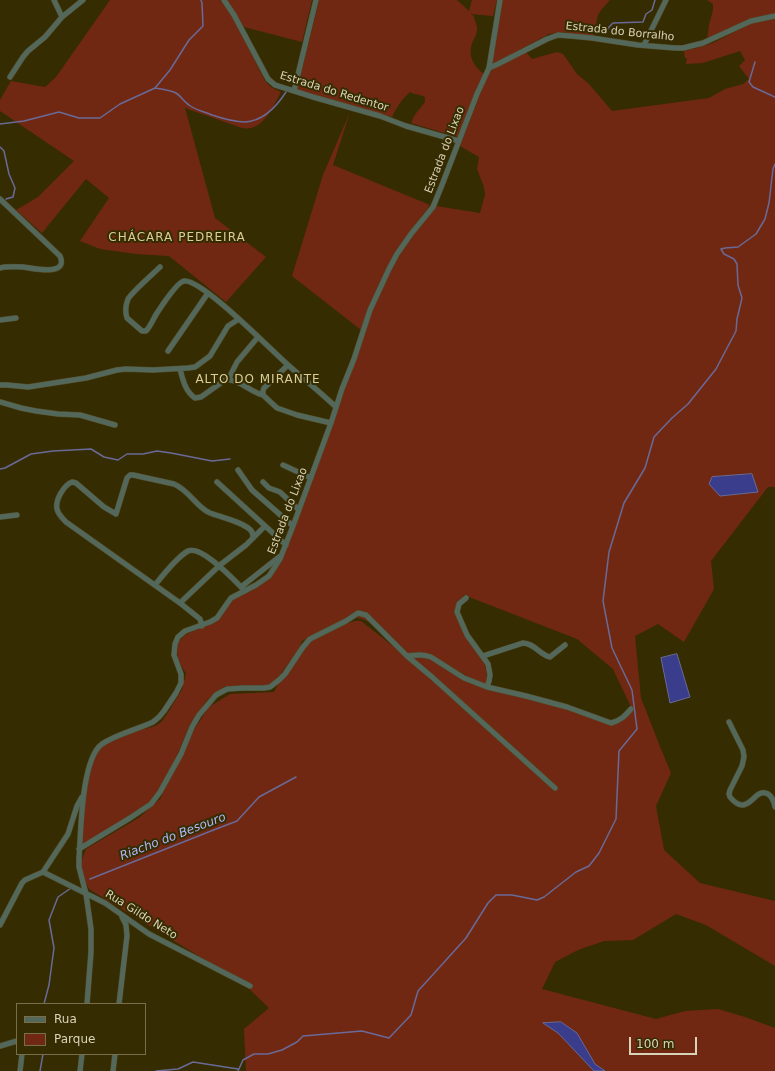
<!DOCTYPE html>
<meta charset="utf-8">
<style>
body{margin:0}
#map{position:relative;width:775px;height:1071px;overflow:hidden;background:#352c02;font-family:"DejaVu Sans",sans-serif}
canvas{display:block}
.legend{position:absolute;left:16px;top:1003px;width:130px;height:52px;box-sizing:border-box;background:#352c02;border:1px solid #776f4b;margin:0;padding:5px 7px;list-style:none;font-size:12px;color:#d9d3b8}
.legend li{display:flex;align-items:center;gap:8px;height:20px}
.legend b{width:20px;border:1px solid #776f4b}
.scale{position:absolute;left:629px;top:1037px;width:68px;height:18px;box-sizing:border-box;border:2px solid #d9d3b8;border-top:0;padding-left:5px;font-size:12px;line-height:14px;white-space:nowrap;color:#d9d3b8;-webkit-text-stroke:3px #352c02;paint-order:stroke}
</style>
<div id="map">
<canvas width="775" height="1071"></canvas>
<ul class="legend">
<li><b style="height:5px;background:#53685b"></b>Rua</li>
<li><b style="height:11px;background:#712812"></b>Parque</li>
</ul>
<div class="scale">100 m</div>
</div>
<script>
const ctx = document.querySelector('canvas').getContext('2d');
ctx.lineJoin = 'round';
function fillPath(path, color) { ctx.fillStyle = color; ctx.fill(path, 'evenodd'); }
function strokePath(path, color, width, dash) { ctx.strokeStyle = color; ctx.lineWidth = width; ctx.lineCap = dash ? 'butt' : 'round'; ctx.setLineDash(dash || []); ctx.stroke(path); }
function write(font, color, halo, rows, align = 'center') {
  ctx.font = font + ' "DejaVu Sans",sans-serif'; ctx.lineWidth = 4; ctx.setLineDash([]); ctx.textBaseline = 'middle'; ctx.strokeStyle = halo; ctx.fillStyle = color; for (const [text, x, y, turn = 0] of rows) {
    ctx.save(); ctx.translate(x, y); ctx.rotate((+turn || 0) * Math.PI / 180); ctx.textAlign = isNaN(turn) ? turn : align; if (halo) ctx.strokeText(text, 0, 0); ctx.fillText(text, 0, 0); ctx.restore();
  }
}
const green = new Path2D(`
 M110,0H220L226,6L235,21L265,81L271,87L281,92C273,107 263,132 242,128L185,108L215,218L266,257L226,302L169,256L136,254L100,249L80,241L109,198L86,179L42,233L16,210L38,197L74,161L0,111V100L11,81L45,87L56,77Z
 M227,0H312L302,42L244,27Z
 M318,0H457L469,11L472,0H497L493,16L470,14L474,16C474,21 478,25 477,31C476,36 474,39 472,43C468,56 473,66 484,74L458,137L411,123L414,116L425,102V97C420,94 415,95 410,92C402,99 396,108 392,117L297,90L318,5Z
 M502,0H610L601,10L598,15L593,36L561,32L549,34L495,63L492,62Z
 M707,0H775V15L747,20L729,31L707,40L709,25L713,10V4Z
 M775,17V487H768L711,561L714,589L684,642L658,624L635,636L641,698L661,749L671,773L656,806L664,850L700,883L775,901V966L706,925L676,914L633,940L604,941L578,950L555,962L542,989L656,1019L685,1011L718,1009L745,1017L775,1028V1071H605L595,1064L577,1033L561,1022L543,1023L558,1033L594,1071H246L244,1029L269,1008L243,983L89,889L79,867L86,849L140,817L160,799L191,734L209,707L230,694L274,692L288,666L303,646L309,639L354,621H361L403,654L369,622C362,618 357,617 349,618L302,641L298,650L277,679L264,688L254,689L225,686L207,700L190,724L174,762L153,799L144,807L88,843L84,844L81,842C83,818 84,772 97,752C107,738 127,733 143,729C148,728 155,727 160,723C165,719 177,697 182,690L186,673C176,660 171,640 191,632C200,628 207,627 216,621C223,616 226,606 233,600C242,592 255,589 265,582C272,577 277,568 282,561L339,406L371,312L384,284L404,248L436,206L480,213L485,195L484,187L477,169L479,157L460,146L489,71L526,52L532,59L557,52L563,54L577,74L589,84L612,111L709,98L725,89L743,84L749,79L739,66L745,60L740,51L703,63L686,64L687,58H685L684,50L697,48L713,43L754,22ZM751,474L758,492L721,496L709,484L712,477ZM464,595L577,639L613,669L631,707L624,716L611,722L526,697L487,687L464,678L430,659L421,656L410,658V660L407,657L421,653L432,656L474,680L486,685L487,677L485,665L465,635L457,617L455,609L458,603Z
 M350,112L333,165L430,205L400,245L392,258L361,330L292,276L323,175Z`);
const water = new Path2D(`
 M752,474L758,492L720,496L709,484L712,477Z
 M677,654L690,697L670,703L661,658Z
 M561,1022L577,1033L595,1064L605,1071H594L558,1033L543,1023Z`);
const stream = new Path2D(`
 M606,33L609,27L613,23L643,22L646,14L652,10L655,0
 M755,62L749,82L753,87L775,97
 M155,88C161,89 170,90 176,93C181,96 184,102 189,105C195,110 205,112 212,115C221,118 236,122 245,122C263,121 277,106 286,92
 M0,124L24,121L59,112L79,118H100L120,104L155,88L170,70L189,40L203,26L202,3L201,0
 M0,147L4,151L9,174L15,188L13,197L6,199
 M0,469L5,468L31,454L53,451L91,449L104,457L118,460L127,454H143L157,451L171,453L212,461L230,459
 M90,879L211,831L237,821L259,797L296,777
 M44,1004L49,985L54,948L49,920L58,897L71,888
 M40,1071L43,1054
 M156,1071L178,1069L193,1062L238,1069
 M238,1071L243,1060L254,1054H268L282,1050L297,1042L303,1036L362,1031L389,1038L411,1015L418,991L466,938L488,903L496,895H512L537,900L544,897L576,872L589,866L599,853L616,819L619,751L637,729L632,690L612,648L603,601L609,552L624,503L645,468L654,437L672,418L688,404L716,369L736,331L737,319L742,298L738,285L737,264L734,259L724,254L721,249L725,248L738,247L756,234L765,219L769,203L773,169L775,164`);
const minor = new Path2D(`
 M54,0L62,17
 M224,0L234,15L268,79L275,85L313,97L380,116L406,126L459,141
 M644,45L666,0
 M489,68L498,64L547,39L558,35L571,36L592,38L638,45L675,48H683L703,43L751,21L775,16
 M10,77L23,57L28,51L45,37L62,17L83,0
 M294,91L316,0
 M0,199L60,256C69,277 32,268 23,267C15,267 7,266 0,268
 M160,267C153,274 133,291 128,299C126,304 125,312 127,318L142,331H146C151,326 153,319 157,313C161,307 177,282 184,281C201,278 272,351 288,365C304,379 320,392 336,407
 M0,320L16,318
 M168,351L208,293
 M288,365L264,388L263,391V395L277,408L297,415L331,423
 M180,369C183,380 185,391 195,398L201,397L225,380C238,378 250,392 263,395
 M228,380L237,362L258,337
 M0,385H7L28,387L86,378L117,370L126,369L153,370L188,368L195,367L210,356L228,326L239,319
 M0,402L21,408L36,411L58,414L80,415L115,425
 M283,465L311,478
 M238,470L252,490L293,526
 M217,482L286,545
 M263,482L269,488L280,492L299,510
 M0,517L17,515
 M253,538C253,535 253,534 252,532C247,523 220,517 210,513C196,507 190,491 174,484L133,475H130L127,478L116,514L104,507L76,483L72,482C64,485 55,500 57,509C58,514 62,518 66,522L180,603L220,565L246,545L265,526
 M155,585C163,575 177,557 188,551C202,545 236,582 245,591
 M241,587L279,557
 M466,598L459,604L457,612L467,635L488,664L490,675L489,681L487,687
 M180,603L200,619L202,626
 M407,656C416,655 422,654 431,657L464,678L487,687L526,696L567,707L611,723C620,721 625,716 631,709
 M483,656L523,643C534,643 540,655 550,657L565,645
 M729,722L743,750L744,757L742,766L730,790L729,794L730,797C734,802 740,807 746,804C754,801 758,789 768,794C773,797 774,802 775,807
 M79,849L130,818L151,804L160,792L181,754L192,727L199,715L216,695L227,689L243,688H264L270,687L279,680L285,674L303,647L310,639L346,621L358,613L366,615L407,656L432,677L555,788
 M43,872L105,903L149,934L250,986
 M0,925L22,883L25,880L43,872L68,834L77,806L82,797
 M87,1004L91,952V929L86,894L79,867V858C81,833 81,759 102,744C115,735 138,729 153,722L159,717L164,711L176,693L181,683V674L174,655L175,644L178,637L185,631L210,622L217,618L231,598L256,585L269,576L280,559L293,526L331,423L342,389L354,359L370,310L389,269L397,254L411,234L433,207L442,185L477,94L489,68L500,0
 M119,1004L127,936L126,925L122,917
 M0,1046L17,1041
 M20,1071L22,1054
 M80,1071L82,1054
 M113,1071L115,1054`);
const streetNames = [
 ["Estrada do Borralho",620,32,6],
 ["Estrada do Redentor",334,92,17],
 ["Estrada do Lixao",445,150,-69],
 ["Estrada do Lixao",288,511,-69],
 ["Rua Gildo Neto",141,915,32]
];
const neighbourhoodNames = [
 ["CHÁCARA PEDREIRA",177,238],
 ["ALTO DO MIRANTE",258,380]
];
const waterNames = [
 ["Riacho do Besouro",173,837,-21]
];
fillPath(green, '#712812');
fillPath(water, '#393d8b');
strokePath(water, '#696a98', 1);
strokePath(stream, '#696a98', 1.5);
strokePath(minor, '#534a23', 6);
strokePath(minor, '#53685b', 5);
write('11px', '#d9d3b8', '#352c02', streetNames);
ctx.letterSpacing = '1px';
write('12px', '#dacd97', '#352c02', neighbourhoodNames);
ctx.letterSpacing = '0px';
write('italic 12px', '#afbafc', '#352c02', waterNames);
</script>
